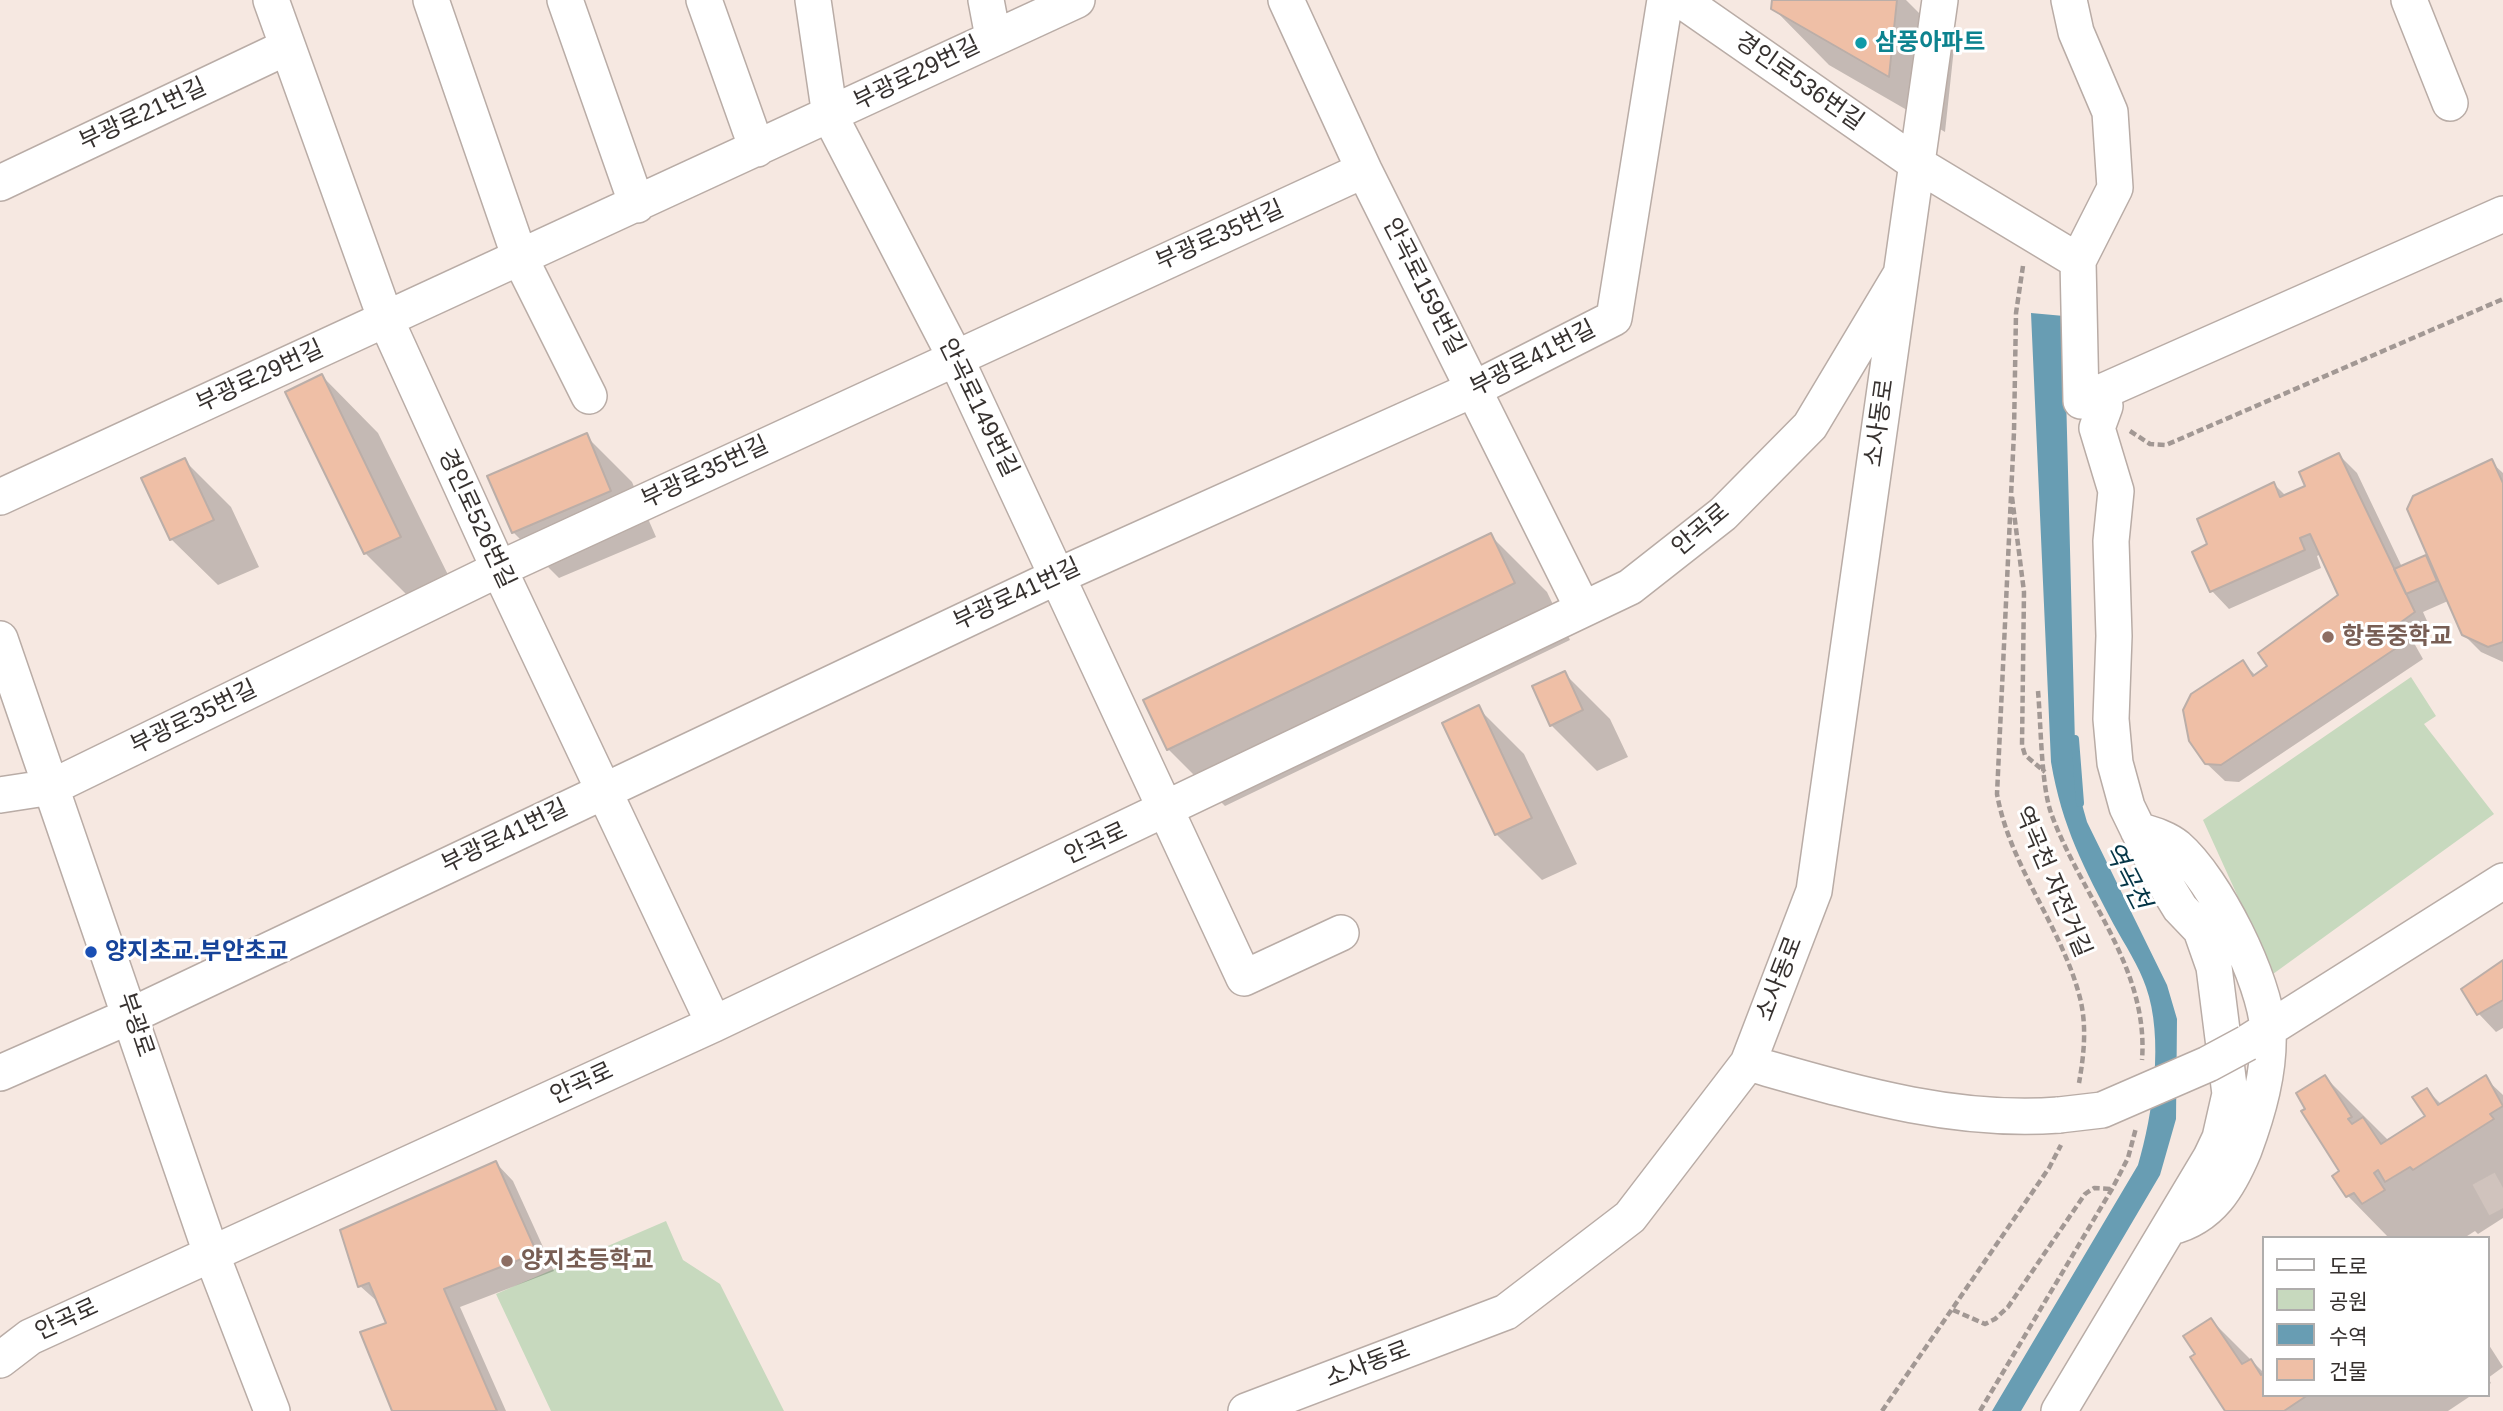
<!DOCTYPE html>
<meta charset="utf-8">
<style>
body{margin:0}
#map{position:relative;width:2503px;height:1411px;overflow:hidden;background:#f6e8e1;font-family:Arial,"Noto Sans KR",sans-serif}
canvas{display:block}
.legend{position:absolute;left:2262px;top:1236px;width:228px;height:161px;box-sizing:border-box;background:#fff;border:2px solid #afadac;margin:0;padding:9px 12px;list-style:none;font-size:21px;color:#36312f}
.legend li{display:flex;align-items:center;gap:14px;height:35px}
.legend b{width:35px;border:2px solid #afadac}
</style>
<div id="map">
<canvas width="2503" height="1411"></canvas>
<ul class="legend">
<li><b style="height:9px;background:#fff"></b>도로</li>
<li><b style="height:19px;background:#c7d9be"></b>공원</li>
<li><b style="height:19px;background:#689db3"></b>수역</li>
<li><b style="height:19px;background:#efbfa6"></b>건물</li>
</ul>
</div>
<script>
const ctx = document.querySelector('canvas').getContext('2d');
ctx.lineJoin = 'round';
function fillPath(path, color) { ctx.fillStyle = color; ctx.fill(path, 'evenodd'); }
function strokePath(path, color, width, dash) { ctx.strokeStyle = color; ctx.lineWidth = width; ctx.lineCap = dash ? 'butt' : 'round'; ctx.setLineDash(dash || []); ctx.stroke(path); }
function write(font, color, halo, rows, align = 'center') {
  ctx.font = font + ' Arial,"Noto Sans KR",sans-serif'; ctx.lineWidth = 6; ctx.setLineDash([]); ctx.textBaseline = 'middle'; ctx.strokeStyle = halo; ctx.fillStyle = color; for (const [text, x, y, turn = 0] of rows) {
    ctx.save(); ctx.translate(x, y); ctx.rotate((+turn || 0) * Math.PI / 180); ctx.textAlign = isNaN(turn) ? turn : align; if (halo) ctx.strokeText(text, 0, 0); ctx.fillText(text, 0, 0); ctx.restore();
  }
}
const green = new Path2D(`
 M2411,677L2436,716L2424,724L2494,814L2273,974L2203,820Z
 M666,1221L683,1260L720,1284L784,1411H551L496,1294Z`);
const water = new Path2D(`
 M2031,313L2064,316L2076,783L2087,822L2167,985L2177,1019L2176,1119L2160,1175L2021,1411H1992L2138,1165C2153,1115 2164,1037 2146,987C2139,966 2125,945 2114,925C2084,868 2062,827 2051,762Z`);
const shadow = new Path2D(`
 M1773,0H1906L1954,48L1945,132L1829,65L1773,8Z
 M322,376L378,433L457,593L422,610L365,553Z
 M586,436L632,482L656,537L559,578L513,532Z
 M2339,455L2357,473L2402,567L2428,556L2409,509L2491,462L2503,473V662L2481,652L2463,634L2448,601L2423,612L2431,630L2414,643L2423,659L2239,782L2225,781L2206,763L2243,662L2256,676L2270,666L2340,596L2321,554L2317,556L2321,568L2229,609L2212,591L2209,545L2274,484L2286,496L2307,487Z
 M185,461L231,507L259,567L218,585L171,539L144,479Z
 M1490,535L1547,592L1570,640L1225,806L1168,749Z
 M1564,673L1610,719L1628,757L1597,771L1551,725Z
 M1478,708L1524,754L1577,864L1542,880L1496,834Z
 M2503,962V1028L2496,1032L2479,1014Z
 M2325,1077L2389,1141L2427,1116V1090L2442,1105L2485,1078L2503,1095V1218L2478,1234L2475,1231L2464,1238H2389L2348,1196L2335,1176L2342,1172Z
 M496,1163L513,1181L554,1271L460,1307L506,1411H394L389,1324L379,1303L360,1286Z
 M2211,1320L2263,1372V1395H2472L2448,1411H2227L2197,1354Z
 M2487,1342L2503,1367L2488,1378L2491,1383L2487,1386Z`);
const stream = new Path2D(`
 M2075,739L2080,803`);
const building = new Path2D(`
 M1772,0H1897L1889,77L1771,9Z
 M322,374L401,537L364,554L285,392Z
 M587,433L611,491L512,533L487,476Z
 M2339,453L2415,612L2397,625L2407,641L2221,765L2205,764L2189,741L2183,710L2191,694L2243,660L2253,676L2267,666L2258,653L2338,595L2310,534L2300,538L2305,550L2210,592L2192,552L2207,544L2197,519L2274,482L2280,497L2305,486L2299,472Z
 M185,458L214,520L170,540L141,478Z
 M2492,459L2503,483V642L2488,647L2462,635L2407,509L2413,496Z
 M1491,533L1515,583L1167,750L1143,700Z
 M2426,555L2437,581L2406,594L2394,569Z
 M1565,671L1583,710L1550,726L1532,686Z
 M1479,705L1532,818L1495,835L1442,723Z
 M2503,960V1000L2477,1015L2461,989Z
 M2325,1075L2352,1117L2348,1119L2352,1124L2363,1117L2381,1144L2425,1116L2412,1097L2427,1088L2438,1105L2486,1075L2503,1106L2490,1114L2494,1119L2413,1170L2410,1167L2385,1182L2378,1170L2374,1173L2385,1190L2362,1204L2354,1193L2346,1197L2332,1176L2339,1171L2301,1111L2305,1109L2296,1093Z
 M496,1161L537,1253L444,1289L497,1411H392L360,1332L386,1323L369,1283L358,1287L340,1230Z
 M2211,1318L2242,1364L2251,1359L2261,1375L2263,1373V1395H2308L2284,1411H2225L2190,1357L2195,1354L2183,1336Z`);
const minorTunnel = new Path2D(`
 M2481,1200L2503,1188`);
const path = new Path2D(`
 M2023,266L2016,313L2014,432L1997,794C2010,867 2062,927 2080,998C2087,1026 2084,1055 2079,1083
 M2130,431L2150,444L2166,445L2503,299
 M2012,497L2024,592L2022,745L2025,755L2045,772
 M2038,691C2041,724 2041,784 2051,813C2081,896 2149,967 2142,1060
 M1953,1310L1985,1324L1995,1319L2008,1307L2085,1194L2094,1188L2112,1189
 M1882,1411L2049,1168L2061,1145
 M1980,1411L2112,1189L2128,1158L2136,1128`);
const minor = new Path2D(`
 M271,0L386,320L499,569L714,1024
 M431,0L520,258L589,396
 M565,0L637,205
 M704,0L757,149
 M813,0L830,116L955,357L1244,978L1341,933
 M986,0L993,37
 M1286,0L1364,170L1583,609
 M1681,0L1917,164L2078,261L2115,188L2110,112L2076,32L2069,0
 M2409,0L2450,103
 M0,183L287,47
 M2078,261L2081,401L2503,214
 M0,497L1077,0
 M0,639L211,1253L272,1411
 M0,795L52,787L499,569L1364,170
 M2138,830C2151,834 2166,838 2177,847C2215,880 2265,980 2268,1030C2270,1071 2258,1112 2244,1150C2229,1186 2211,1217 2171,1227
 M2248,1042L2503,881
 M1748,1063C1851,1092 1951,1123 2059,1115
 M0,1073L132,1015L1058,576L1474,389L1614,318L1665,0
 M0,1360L30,1337L714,1024L1630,587L1723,514L1810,426L1901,274
 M1246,1411L1506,1312L1630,1217L1748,1063L1814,891L1940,0
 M2059,1411L2211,1157L2220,1138L2230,1094L2214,967L2201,930L2180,908L2161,877L2127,807L2115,763L2111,719L2114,636L2111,541L2116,491L2097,428L2105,406`);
const minorBridge = new Path2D(`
 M2059,1115L2102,1110L2208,1064L2247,1043`);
const markers = [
 [1861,43,7,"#0f9aa8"],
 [2328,637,7,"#8d6e63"],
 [91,952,7,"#1a4fb4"],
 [507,1261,7,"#8d6e63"]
];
const cultureNames = [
 ["삼풍아파트",1875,43]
];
const streetNames = [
 ["부광로29번길",917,74,-26],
 ["경인로536번길",1799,82,35],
 ["부광로21번길",143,115,-25],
 ["부광로35번길",1220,236,-24],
 ["안곡로159번길",1423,287,63],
 ["부광로41번길",1533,359,-27],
 ["부광로29번길",260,377,-25],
 ["안곡로149번길",978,408,64],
 ["소사동로",1880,423,-82],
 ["부광로35번길",705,473,-25],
 ["경인로526번길",476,519,65],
 ["안곡로",1701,530,-40],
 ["부광로41번길",1017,595,-25],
 ["부광로35번길",194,718,-26],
 ["부광로41번길",505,837,-26],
 ["안곡로",1096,844,-25],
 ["역곡천 자전거길",2052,882,67],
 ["소사동로",1780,979,-69],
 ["부광로",135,1025,71],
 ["안곡로",582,1084,-25],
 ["안곡로",67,1320,-25],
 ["소사동로",1368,1365,-21]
];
const educationNames = [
 ["항동중학교",2342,637],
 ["양지초등학교",521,1261]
];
const transitNames = [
 ["양지초교.부안초교",105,952]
];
const waterNames = [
 ["역곡천",2126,876,63]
];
fillPath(green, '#c7d9be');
fillPath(water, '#689db3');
fillPath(shadow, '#0003');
strokePath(stream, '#689db3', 8);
fillPath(building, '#efbfa6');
strokePath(building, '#bbaea8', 2);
strokePath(minorTunnel, '#d0c3bd', 35, [35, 18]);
strokePath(minor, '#b9aca6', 38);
strokePath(path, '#a29894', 4.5, [7, 3.5]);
strokePath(minor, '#fff', 35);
strokePath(minorBridge, '#b9aca6', 38, []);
strokePath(minorBridge, '#fff', 35);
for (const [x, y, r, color] of markers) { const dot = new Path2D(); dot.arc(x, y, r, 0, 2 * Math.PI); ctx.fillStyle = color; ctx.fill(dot); strokePath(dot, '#fff', 2.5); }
write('bold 24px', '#0d838f', '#fff', cultureNames, 'left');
write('24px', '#36312f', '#fff', streetNames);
write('bold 24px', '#785e54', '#fff', educationNames, 'left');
write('bold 24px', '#164399', '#fff', transitNames, 'left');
write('italic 26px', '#053647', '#fff', waterNames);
</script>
